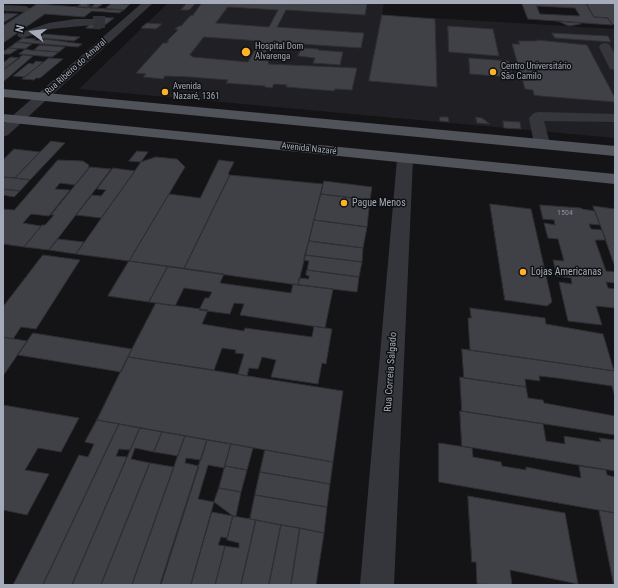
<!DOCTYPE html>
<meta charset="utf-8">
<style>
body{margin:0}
#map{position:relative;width:618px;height:588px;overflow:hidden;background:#141417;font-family:"Roboto Condensed",sans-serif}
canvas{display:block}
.frame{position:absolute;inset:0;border:4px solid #a5abb8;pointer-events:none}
.north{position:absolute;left:12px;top:12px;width:40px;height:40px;-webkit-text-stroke:3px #0f1012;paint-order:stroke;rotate:285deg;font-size:11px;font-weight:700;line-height:16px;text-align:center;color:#a5abb8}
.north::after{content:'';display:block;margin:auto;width:14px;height:18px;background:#a5abb8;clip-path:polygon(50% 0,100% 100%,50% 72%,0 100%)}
</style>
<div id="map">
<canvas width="618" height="588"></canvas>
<div class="frame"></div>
<div class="north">N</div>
</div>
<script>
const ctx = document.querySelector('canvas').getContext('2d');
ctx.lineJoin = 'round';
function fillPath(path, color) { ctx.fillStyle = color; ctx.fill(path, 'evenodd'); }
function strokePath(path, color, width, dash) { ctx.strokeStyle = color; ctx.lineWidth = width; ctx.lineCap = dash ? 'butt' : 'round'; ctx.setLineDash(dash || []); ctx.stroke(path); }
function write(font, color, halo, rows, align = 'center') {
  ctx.font = font + ' "Roboto Condensed",sans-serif'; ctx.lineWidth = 3; ctx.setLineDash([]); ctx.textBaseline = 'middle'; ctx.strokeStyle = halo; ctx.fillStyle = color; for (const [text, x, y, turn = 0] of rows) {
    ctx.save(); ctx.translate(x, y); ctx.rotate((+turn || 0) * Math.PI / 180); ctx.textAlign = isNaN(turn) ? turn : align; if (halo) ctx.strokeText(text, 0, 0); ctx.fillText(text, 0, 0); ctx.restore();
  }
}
const built = new Path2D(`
 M168,3H384L382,15L615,29V138L79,89Z`);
const building = new Path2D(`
 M82,3H90L87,5H91L87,8L77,7Z
 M96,3H104L97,8H90Z
 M112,3L124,4H130L124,10L105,9Z
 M187,3H196L189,10H181Z
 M202,3L367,4L365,15L286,10L277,27L364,33L361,48L271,42L261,60L269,61L268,64L357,68L352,90L335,89L334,91L286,87L287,85L274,84L272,88L265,87V86L226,83L228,80L190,77L165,76L163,79L143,77L146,74L136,73L163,43H167L169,41H167L178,30L175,29L179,26H181L191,15L192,16ZM228,7L278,10L269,27L216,23ZM204,37L260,41L248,62L193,57L190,55Z
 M522,3H586L594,17L608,18L612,25L528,19ZM537,6L575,8L580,16L540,14Z
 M586,3H615V25L612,24L608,18L594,17Z
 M37,4L124,10L119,13L92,11L84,17L45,14L3,43V26Z
 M6,13L18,14L3,23V15Z
 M382,15L435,19L437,87L369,81Z
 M99,17L114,18L100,29L86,28Z
 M558,21L581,23V24L569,26Z
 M147,23L162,24L156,29L141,28Z
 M448,26L493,29L499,56L449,52Z
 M552,33L608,36L611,42L555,38Z
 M44,34L80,37L74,41L40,38Z
 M23,38L36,39L34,40L42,41L45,39L82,44L78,47L17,42Z
 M537,40L587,45L615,98V102L540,96L534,95L533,90L525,89L512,44H520L518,41H537Z
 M17,42L32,44L25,49L9,48Z
 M40,45L65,47L59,52L34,50Z
 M9,48L18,49L10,54H3V52Z
 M302,48L318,49V50L343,52L340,65L313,63L315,58L298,56Z
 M26,49L29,50L59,52L52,57L19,54Z
 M23,55L33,56L3,82V70Z
 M11,57L20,58L3,70V63Z
 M49,58L63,59L40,78H36L34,80L22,79Z
 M469,58L509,61L512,74H508L509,77L470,74Z
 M36,61L43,62L25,77L13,76L29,63L33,64Z
 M440,117H448L449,122L440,121Z
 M476,117L482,118L490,124L477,123Z
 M503,121L520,122L521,129L504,128Z
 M51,141L65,143L30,180L15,178Z
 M14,149L40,152L15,178L3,177V160Z
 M137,151L148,152L141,162L129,161Z
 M156,157L177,159L185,167L129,261L76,254L141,162Z
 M58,160L83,161L89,165L88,169L75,185L60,183L55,189L70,190L49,216L31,214L23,223L41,226L24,247L3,244V209L14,210Z
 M219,160L234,162L228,174L230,175L184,269L129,261L169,194L200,198Z
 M90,167L111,169L49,250L24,247L42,225H45L54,215H51Z
 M113,168L135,171L101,218L76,215L92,195L101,196L106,190L97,189Z
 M230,175L323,184L298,285L184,269Z
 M3,177L15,178L30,180L20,191L3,189Z
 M324,181L372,187L370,200L321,194Z
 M3,189L20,191L14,197L3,195Z
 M321,194L370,200L367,227L314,220Z
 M490,204L531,209L552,302L547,306L505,300Z
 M540,205L581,208L582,209L595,211L600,225L589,224L591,229L602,230L606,240H595L606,271L615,272V283L606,282L608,288L615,289V308L596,306L602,325L568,321L559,282L572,284L571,278L557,276L553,260L564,261L558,239L548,238L544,223L555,225L554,220L543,219Z
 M593,206L615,209V267L602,230Z
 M314,220L367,227L363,248L309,241Z
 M58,239L84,242L76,254L49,250Z
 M309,241L363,248L362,262L305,255Z
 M43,255L80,260L36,329L21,327L13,339L3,337V307Z
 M305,255L362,262L359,277L307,270L309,261L304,260Z
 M129,261L168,266L149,302L108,296Z
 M168,266L224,274L220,283L291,293L293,284L333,289L325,328L240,315L244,304L234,303L230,314L199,310L205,298H209L212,292L184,288L175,306L149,302Z
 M307,270L359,277L357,292L298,285L299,278L309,279V276L306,275Z
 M156,303L208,310L202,324L244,331L245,328L312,337L314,326L332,329L326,364L322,363L318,384L271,377L276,360L262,357L258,369L249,368L247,376L238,374L244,354L235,353L236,350L222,348L214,370L128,357Z
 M470,308L545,318L546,324L603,334L614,371L470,350L468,318H471Z
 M33,333L132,349L121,372L18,355Z
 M3,337L27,341L3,376Z
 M462,349L615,371V397L612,386L557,378L539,376L540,381L525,379L526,387L464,378Z
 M128,357L343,391L333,462L97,420Z
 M460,377L526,387L528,398L543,400L544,403L615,416V435L462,411Z
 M3,405L79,418L61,452L38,448L25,470L49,474L27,515L3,510Z
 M460,411L543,424L546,441L565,444L564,436L601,442L599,438L615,440V471L462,446Z
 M97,420L119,424L43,585H13L79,455L88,457L94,444L85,442Z
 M119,424L140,428L130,450L119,449L116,456L127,457L72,585H43Z
 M140,428L162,432L154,452L135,448L131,459L150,463L101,585H72Z
 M162,432L185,436L178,456L154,452Z
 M185,436L207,440L201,460L186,458L185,463L199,466L161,585H132Z
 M207,440L231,444L224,468L208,465L198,499L214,502L191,585H160Z
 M439,443L472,448L473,457L501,462L502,466L526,470V467L581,478L579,466L606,470L607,475L615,477V513L439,482Z
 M231,444L253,448L247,470L225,466Z
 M265,450L333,462L330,484L260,472Z
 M150,463L174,467L132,585H101Z
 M225,466L247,470L241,492L219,488Z
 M260,472L330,484L327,507L255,495Z
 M219,488L241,492L236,516H233L214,502Z
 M255,495L327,507L324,533L250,519Z
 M468,496L565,513L578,584L510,570L512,585L477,584L476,562H472Z
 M599,510L615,513V585H614Z
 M212,512L233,516L227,538L221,537L218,545L225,546L215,585H191Z
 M233,516L256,520L241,585H215L225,546L239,548V543L227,540Z
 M256,520L281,525L269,585H241Z
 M281,525L300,528L291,585H269Z
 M300,528L324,533L316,585H291Z`);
const minorTunnel = new Path2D(`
 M93,22H108`);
const minor = new Path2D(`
 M142,3H153L8,135L3,137V124Z
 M3,5L26,6L31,9L26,12L3,11Z
 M75,19H93L98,22L93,25L50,29L23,38L19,37L17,35L19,33L49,23Z
 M605,43L609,44L615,54V70L610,69L599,47L601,44Z
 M539,112L615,114V122L544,121L550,144L548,147L542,149L536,147L534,144L529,118L534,113Z
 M405,154L411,155L413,159L394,585H360L397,159L399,155Z`);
const major = new Path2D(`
 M3,89L615,146V156L3,97Z
 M3,114L615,174V184L3,122Z`);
const markers = [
 [246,52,5,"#ffb324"],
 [493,72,4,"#ffb324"],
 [165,92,4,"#ffb324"],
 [344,203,4,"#ffb324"],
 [523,272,4,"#ffb324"]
];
const numberNames = [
 ["1504",565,213]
];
const farPoinames = [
 ["Hospital Dom",255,47],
 ["Alvarenga",255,57],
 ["Centro Universitário",501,67],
 ["São Camilo",501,77],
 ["Avenida",173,87],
 ["Nazaré, 1361",173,97]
];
const farStreetnames = [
 ["Rua Ribeiro do Amaral",76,67,-42],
 ["Avenida Nazaré",309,149,6]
];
const poiNames = [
 ["Pague Menos",352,203],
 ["Lojas Americanas",531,272]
];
const streetNames = [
 ["Rua Correia Salgado",391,372,-86]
];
fillPath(built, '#202024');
fillPath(building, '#404147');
strokePath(building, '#2e2e33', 1);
strokePath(minorTunnel, '#313237', 12, [12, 5.5]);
fillPath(minor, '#35363c');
fillPath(major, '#51535b');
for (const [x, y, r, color] of markers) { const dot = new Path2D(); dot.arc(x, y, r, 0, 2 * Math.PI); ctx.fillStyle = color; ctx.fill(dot); strokePath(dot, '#0f1012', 1.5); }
write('8px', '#8c909c', null, numberNames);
write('9px', '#a5abb8', '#0f1012', farPoinames, 'left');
write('9px', '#a5abb8', '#0f1012', farStreetnames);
write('10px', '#a5abb8', '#0f1012', poiNames, 'left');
write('10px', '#a5abb8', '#0f1012', streetNames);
</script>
